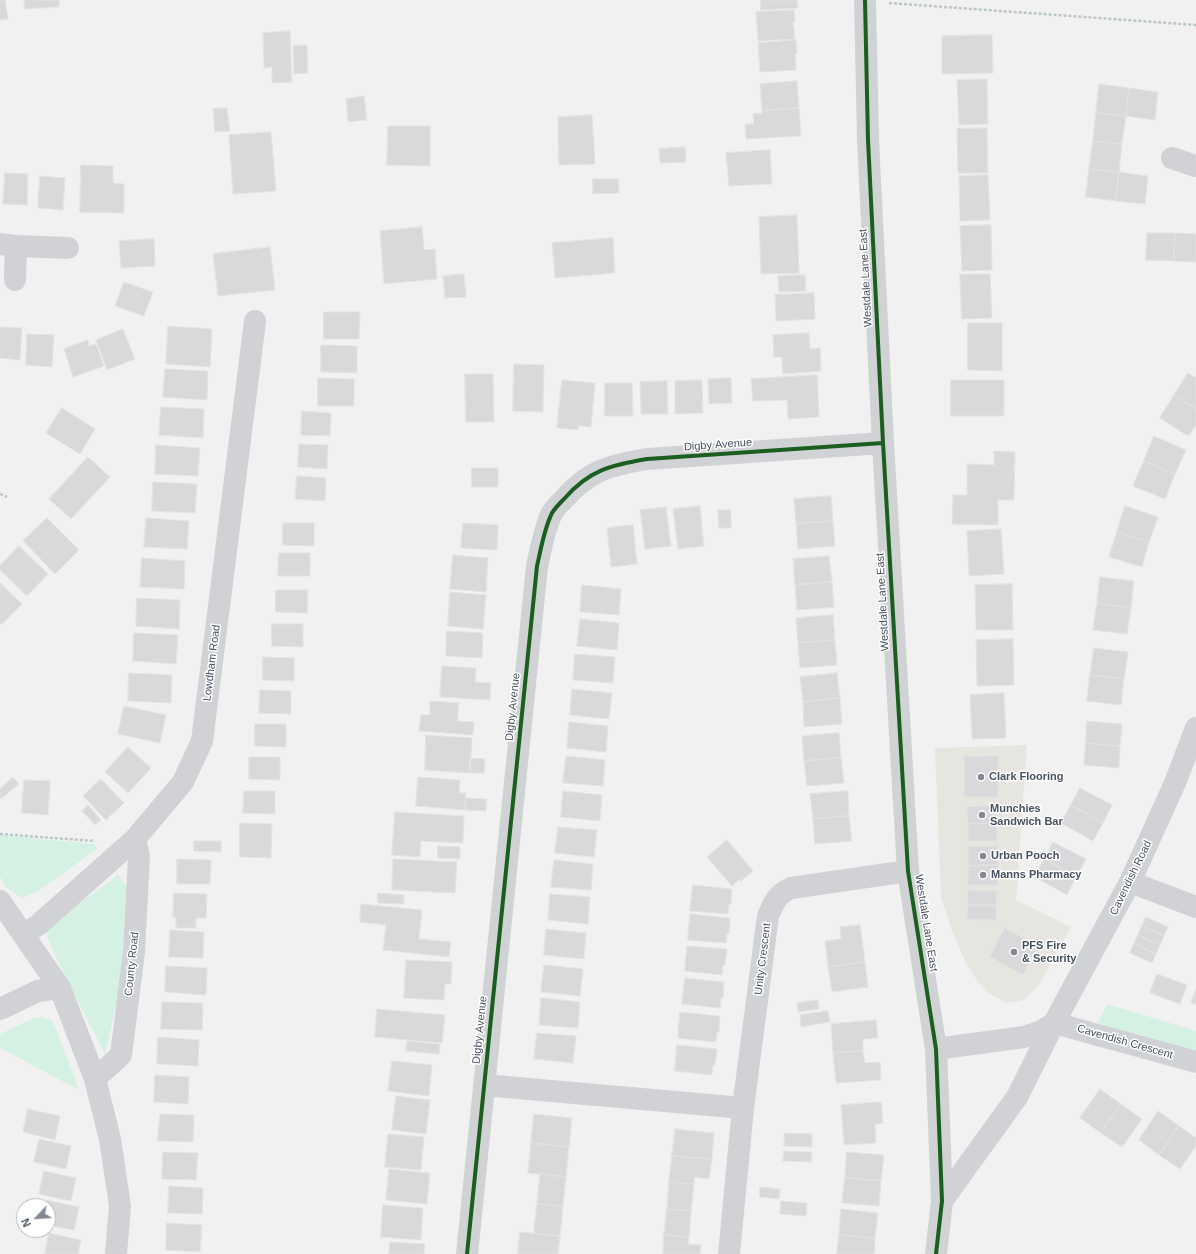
<!DOCTYPE html>
<style>
body{margin:0}
#map{position:relative;width:1196px;height:1254px;overflow:hidden;background:#f2f1f1;font-family:Arial,sans-serif}
canvas{display:block}
.north{position:absolute;left:16px;top:1198px;width:40px;height:40px;box-sizing:border-box;background:#fff;border:1px solid #b5b9bf;border-radius:50%;rotate:245deg;font-size:11px;font-weight:700;line-height:16px;text-align:center;color:#47505f}
.north::after{content:'';display:block;margin:auto;width:14px;height:18px;background:#838892;clip-path:polygon(50% 0,100% 100%,50% 72%,0 100%)}
</style>
<div id="map">
<canvas width="1196" height="1254"></canvas>
<div class="north">N</div>
</div>
<script>
const ctx = document.querySelector('canvas').getContext('2d');
ctx.lineJoin = 'round';
function fillPath(path, color) { ctx.fillStyle = color; ctx.fill(path, 'evenodd'); }
function strokePath(path, color, width, dash) { ctx.strokeStyle = color; ctx.lineWidth = width; ctx.lineCap = dash ? 'butt' : 'round'; ctx.setLineDash(dash || []); ctx.stroke(path); }
function write(font, color, halo, rows, align = 'center') {
  ctx.font = font + ' Arial,sans-serif'; ctx.lineWidth = 3; ctx.setLineDash([]); ctx.textBaseline = 'middle'; ctx.strokeStyle = halo; ctx.fillStyle = color; for (const [text, x, y, turn = 0] of rows) {
    ctx.save(); ctx.translate(x, y); ctx.rotate((+turn || 0) * Math.PI / 180); ctx.textAlign = isNaN(turn) ? turn : align; if (halo) ctx.strokeText(text, 0, 0); ctx.fillText(text, 0, 0); ctx.restore();
  }
}
const commercial = new Path2D(`
 M1027,745L1016,900L1071,927L1039,985L1024,1000L1006,1003L989,993L978,982L965,961L950,925L941,897L935,748Z`);
const green = new Path2D(`
 M0,835L94,844L97,849L38,891L21,898L7,888L0,877Z
 M118,875L127,887L120,987L105,1054L58,962L48,938L46,932L50,925Z
 M1107,1004L1196,1031V1052L1097,1025Z
 M42,1017L53,1021L79,1090L0,1048V1034L34,1018Z`);
const building = new Path2D(`
 M0,0H5L8,19L0,20Z
 M24,0H59V7L25,9Z
 M761,0H797L798,8L761,10Z
 M794,10L795,22H793L795,39L758,41L756,12Z
 M290,31L292,82L272,83V67L264,68L263,33Z
 M992,35L993,73L942,74V36Z
 M796,40L797,53H795L796,70L760,72L758,43Z
 M307,45L308,73L294,74L293,46Z
 M987,79L988,124L959,125L957,80Z
 M797,81L799,108L762,111L760,84Z
 M1099,84L1129,88L1126,116L1096,113Z
 M1129,88L1158,92L1155,120L1126,116Z
 M364,96L367,120L348,122L346,99Z
 M227,108L230,131L215,132L213,109Z
 M799,108L801,136L746,139L745,124H754L753,114L762,113V111Z
 M1096,113L1126,116L1122,144L1093,141Z
 M592,115L595,164L559,165L558,117Z
 M388,126H430V166L387,165Z
 M987,128L988,173H958L957,129Z
 M271,132L276,191L233,194L229,135Z
 M1093,141L1122,144L1119,172L1089,169Z
 M685,147L686,162L660,163L659,149Z
 M770,150L772,184L729,186L726,153Z
 M81,165L113,166V183L124,184V213L80,212Z
 M1089,169L1119,172L1116,201L1086,197Z
 M1119,172L1148,176L1145,204L1116,201Z
 M5,173L28,174L27,205L3,204Z
 M988,175L990,220L960,221L959,176Z
 M40,176L65,178L63,210L38,208Z
 M593,179H618L619,193L593,194Z
 M797,215L799,273L761,274L759,217Z
 M991,225L992,270L962,271L960,226Z
 M422,227L424,250L435,249L437,279L384,284L380,231Z
 M1147,233H1175L1174,261L1146,260Z
 M1175,233L1196,234V262L1174,261Z
 M613,238L615,273L555,278L552,243Z
 M154,239L155,266L121,268L119,241Z
 M270,247L275,290L218,296L213,254Z
 M464,274L466,297L445,298L443,276Z
 M960,274H990L992,318L962,319Z
 M805,275L806,291L779,292L778,276Z
 M124,282L153,292L144,316L115,306Z
 M814,293L815,319L776,321L775,295Z
 M324,312H360L359,339H324Z
 M968,323H1002V371L968,370Z
 M168,326L212,329L210,367L166,364Z
 M0,327L22,328L20,360L0,358Z
 M123,329L135,359L107,370L96,340Z
 M809,333L810,349L820,348L821,371L783,374L782,357H774L773,335Z
 M27,334L54,335L52,367L26,365Z
 M88,340L89,346L96,344L104,366L73,377L64,349Z
 M321,345L357,346V373L321,372Z
 M514,364L544,365L543,412L513,411Z
 M165,369L208,371L207,400L163,397Z
 M1188,373L1196,378V409L1174,395Z
 M465,374H493L494,422H466Z
 M817,375L819,417L788,419L787,400L753,401L751,379Z
 M318,378L354,379V406H318Z
 M731,378L732,403L709,404L708,379Z
 M562,380L595,383L591,427L578,426V430L557,428Z
 M702,380L703,413L675,414V381Z
 M951,380H1004V416H951Z
 M667,381L668,414H641L640,382Z
 M605,383H632L633,416H605Z
 M1174,395L1196,409V425L1188,436L1160,418Z
 M161,407L204,409L203,438L159,435Z
 M62,408L95,429L80,454L46,433Z
 M302,411L331,413L330,436L301,435Z
 M1154,436L1186,450L1175,474L1144,461Z
 M299,444L328,445L327,469L298,467Z
 M156,445L200,448L198,476L155,474Z
 M994,451L1015,452L1014,500H998V525L952,524L953,495H967V464L994,465Z
 M88,457L110,477L71,519L49,499Z
 M1144,461L1175,474L1165,499L1133,486Z
 M472,468H498V487H472Z
 M297,476L326,478L325,501L295,499Z
 M153,482L197,484L195,513L152,511Z
 M831,496L833,521L796,524L794,499Z
 M700,506L704,546L678,549L673,509Z
 M1125,506L1158,517L1149,542L1117,532Z
 M666,507L671,546L645,549L640,510Z
 M718,510H731V528H719Z
 M47,518L79,550L55,574L23,541Z
 M146,518L189,521L187,549L144,547Z
 M833,521L835,546L798,549L796,524Z
 M283,523H314V546L283,545Z
 M463,523L498,525L497,550L461,548Z
 M633,525L637,564L611,567L607,528Z
 M1001,529L1004,574L969,576L967,531Z
 M1117,532L1149,542L1142,567L1109,557Z
 M19,546L48,574L27,596L0,570V566Z
 M279,553H310V576H278Z
 M453,555L488,558L486,592L450,589Z
 M829,556L832,582L795,585L793,559Z
 M142,558L185,561L184,589L140,587Z
 M1100,577L1134,581L1131,608L1097,603Z
 M832,582L834,607L797,610L795,585Z
 M0,583L22,604L1,625L0,623Z
 M1012,584L1013,630H976L975,585Z
 M582,585L621,589L619,615L580,612Z
 M276,590H308L307,613L276,612Z
 M450,592L486,595L483,629L448,626Z
 M137,598L180,600L179,629L136,626Z
 M1097,603L1131,608L1127,634L1093,630Z
 M833,615L835,640L798,643L796,618Z
 M580,619L619,623L617,650L577,646Z
 M272,624H303V647L272,646Z
 M447,631L483,633L482,658L446,656Z
 M134,633L178,635L176,664L133,661Z
 M1013,639L1014,685L977,686L976,640Z
 M835,640L837,665L800,668L798,643Z
 M1094,648L1128,652L1124,679L1090,675Z
 M575,654L615,657L613,683L573,680Z
 M263,657L294,658V681L263,680Z
 M442,666L476,668L475,682L491,683L490,700L440,697Z
 M129,673L172,675L171,703L128,701Z
 M837,673L840,698L803,702L800,677Z
 M1090,675L1124,679L1121,705L1087,701Z
 M572,689L612,693L609,719L570,715Z
 M260,690L291,691V714L259,713Z
 M1004,693L1006,738L972,739L970,695Z
 M840,698L842,724L804,727L803,702Z
 M430,701L459,703L457,721L474,722L473,735L419,731L421,715H430Z
 M124,706L166,715L160,743L118,734Z
 M1087,721L1122,724L1120,746L1086,743Z
 M569,722L608,726L606,752L567,748Z
 M255,724H286V747L255,746Z
 M839,733L841,758L804,761L802,736Z
 M426,735L472,738L470,773L425,770Z
 M1086,743L1120,746L1119,768L1084,765Z
 M128,747L151,768L128,793L105,772Z
 M566,756L605,760L603,786L563,783Z
 M998,756V797H964V757Z
 M249,757H280V780L249,779Z
 M470,758L485,759L484,773H470Z
 M841,758L844,783L807,786L804,761Z
 M13,777L19,784L1,799L0,798V789Z
 M418,777L460,780L459,793H466L465,810L416,806Z
 M101,779L124,803L106,820L83,796Z
 M24,780L50,781L48,815L22,813Z
 M1080,788L1112,805L1103,823L1071,805Z
 M244,791H275V814L243,813Z
 M563,791L602,795L600,821L561,817Z
 M848,791L849,816L813,819L810,794Z
 M466,798L487,799L486,811L465,810Z
 M88,805L101,820L95,825L82,811Z
 M1071,805L1103,823L1093,841L1061,823Z
 M996,806L997,823L968,824L967,807Z
 M395,812L464,816L463,843L421,841L420,857L392,855Z
 M849,816L852,841L815,844L813,819Z
 M240,823L272,824L271,858L240,857Z
 M997,823V841H968V824Z
 M558,827L597,830L594,857L555,853Z
 M727,840L753,871L741,881L739,880L732,886L707,857Z
 M194,841H221V852L194,851Z
 M1053,842L1086,859L1076,877L1044,859Z
 M438,846L460,847V859L438,858Z
 M998,846V865L968,866V847Z
 M177,859L211,860L210,884H177Z
 M393,859L457,862L455,893L392,890Z
 M1044,859L1076,877L1067,895L1035,877Z
 M554,860L593,864L591,890L551,887Z
 M998,865V885H968V866Z
 M693,885L732,889L731,904H729L728,914L690,911Z
 M968,890L997,891L996,905H968Z
 M174,893L207,894L206,918H196V928H176V917H173Z
 M378,893L404,895V904L378,903Z
 M550,894L590,897L588,924L548,920Z
 M361,904L422,910L419,939L451,942L449,957L383,950L386,925L360,922Z
 M968,905H996V920L967,919Z
 M690,914L730,918L729,934L727,933L726,943L688,940Z
 M1146,917L1168,927L1164,936L1142,926Z
 M860,925L865,962L828,967L825,941L841,939L840,927Z
 M1142,926L1164,936L1160,945L1138,935Z
 M1005,928L1038,946L1023,975L990,957Z
 M546,929L586,933L584,959L544,955Z
 M170,930L204,932L203,958L169,957Z
 M1138,935L1160,945L1156,954L1134,944Z
 M1134,944L1156,954L1152,963L1130,953Z
 M687,946L727,949L725,965H723L722,975L685,971Z
 M406,960L452,962L451,984H445L444,1000L404,998Z
 M865,962L868,987L832,992L828,967Z
 M544,965L583,969L580,996L541,992Z
 M166,966L207,968L206,995L165,992Z
 M1157,974L1187,985L1180,1004L1150,993Z
 M685,978L724,982L723,998H721L720,1008L682,1004Z
 M1196,989V1005L1191,1003Z
 M541,998L580,1002L578,1028L539,1025Z
 M818,1000L819,1009L798,1012L797,1003Z
 M162,1002L203,1003L202,1030L161,1029Z
 M377,1009L445,1015L442,1043L375,1037Z
 M828,1011L830,1022L801,1027L800,1015Z
 M680,1012L720,1016L719,1032H717L716,1042L678,1038Z
 M876,1020L878,1038L863,1039V1051L833,1053L831,1024Z
 M537,1033L576,1036L573,1063L534,1059Z
 M158,1037L199,1040L198,1066L157,1064Z
 M407,1041L440,1044L439,1054L406,1051Z
 M677,1045L717,1049L715,1065H713L712,1075L675,1071Z
 M863,1051L865,1063L880,1062L881,1080L836,1083L833,1053Z
 M392,1061L432,1065L429,1096L388,1091Z
 M155,1075L189,1077L188,1104L154,1102Z
 M1100,1089L1121,1104L1101,1133L1080,1118Z
 M396,1096L430,1100L426,1134L392,1130Z
 M881,1102L883,1123L875,1124L876,1143L844,1145L841,1105Z
 M1121,1104L1142,1119L1122,1147L1101,1133Z
 M28,1109L60,1116L55,1140L23,1132Z
 M1158,1111L1179,1126L1159,1155L1139,1140Z
 M160,1114L194,1115L193,1142L158,1141Z
 M534,1114L572,1118L569,1147L531,1143Z
 M1179,1126L1196,1138V1146L1180,1169L1159,1155Z
 M675,1129L714,1133L712,1159L672,1156Z
 M785,1133L812,1134V1147L784,1146Z
 M388,1134L424,1137L421,1170L385,1167Z
 M39,1139L71,1146L66,1169L34,1162Z
 M531,1143L569,1147L566,1177L528,1173Z
 M784,1151L812,1152L811,1162L783,1161Z
 M163,1152L198,1153L196,1180L162,1179Z
 M847,1152L884,1155L881,1181L845,1177Z
 M672,1156L712,1159L709,1179L694,1177V1184L669,1182Z
 M389,1169L430,1173L427,1204L386,1200Z
 M44,1171L76,1178L71,1201L39,1194Z
 M540,1174L566,1177L563,1206L537,1204Z
 M845,1177L881,1181L879,1206L842,1203Z
 M669,1182L694,1184L691,1211L667,1209Z
 M169,1186L203,1188L202,1214L168,1213Z
 M760,1187L780,1189L779,1199L760,1197Z
 M47,1200L79,1207L74,1230L48,1225V1206H45Z
 M781,1201L807,1203L806,1216L780,1214Z
 M537,1204L563,1206L560,1236L534,1233Z
 M383,1205L423,1208L421,1240L381,1237Z
 M667,1209L691,1211L689,1237L664,1235Z
 M841,1209L878,1213L875,1238L839,1235Z
 M167,1223L202,1225L200,1252L166,1250Z
 M520,1232L560,1236L558,1254H518Z
 M49,1233L81,1240L78,1254H45Z
 M664,1235L689,1237L688,1244L701,1245L700,1254H663Z
 M839,1235L875,1238L874,1254H837Z
 M390,1242L425,1244L424,1254H389Z`);
const path = new Path2D(`
 M889,3L1196,25
 M0,494L7,497
 M0,834L95,841`);
const minor = new Path2D(`
 M865,0L868,140L883,443L908,871L936,1049L942,1201L936,1254
 M1172,158L1196,166
 M0,244L16,246L68,248
 M15,280L16,246
 M1130,882L1196,907
 M0,901L60,988L95,1079L110,1139L120,1206L116,1254
 M24,934L37,926L135,839L183,782L202,741L255,321
 M0,1009L38,991L60,988
 M1054,1023L1196,1062
 M936,1049L1024,1037L1041,1031L1054,1023
 M95,1079L121,1055L134,952L139,857L135,839
 M484,1085L743,1108
 M942,1201L1017,1097L1054,1023L1130,882L1175,783L1196,728
 M467,1254L537,566C541,549 544,529 552,513C555,508 560,503 564,499C589,470 611,465 647,459L883,443
 M729,1254L743,1108L768,916C774,902 777,894 791,888L908,871`);
const cycleway = new Path2D(`
 M865,0L868,140L883,443L908,871L936,1049L942,1201L936,1254
 M467,1254L537,566C541,549 544,529 552,513C555,508 560,503 564,499C589,470 611,465 647,459L883,443`);
const markers = [
 [981,777,4,"#838892"],
 [982,815,4,"#838892"],
 [983,856,4,"#838892"],
 [983,875,4,"#838892"],
 [1014,952,4,"#838892"]
];
const streetNames = [
 ["Westdale Lane East",866,278,-93],
 ["Digby Avenue",718,445,-4],
 ["Westdale Lane East",883,602,-93],
 ["Lowdham Road",212,663,-83],
 ["Digby Avenue",513,707,-84],
 ["Cavendish Road",1131,878,-64],
 ["Westdale Lane East",926,923,81],
 ["Unity Crescent",763,959,-83],
 ["County Road",132,964,-84],
 ["Digby Avenue",480,1030,-84],
 ["Cavendish Crescent",1125,1042,16]
];
const poiNames = [
 ["Clark Flooring",989,777],
 ["Munchies",990,809],
 ["Sandwich Bar",990,822],
 ["Urban Pooch",991,856],
 ["Manns Pharmacy",991,875],
 ["PFS Fire",1022,946],
 ["& Security",1022,959]
];
fillPath(commercial, '#e6e5df');
fillPath(green, '#d5f1e4');
fillPath(building, '#d9d9db');
strokePath(building, '#e3e3e4', 1);
strokePath(path, '#bbc7c6', 2.5, [3, 2]);
strokePath(minor, '#d0d2d5', 22);
strokePath(cycleway, '#1b5e20', 4);
for (const [x, y, r, color] of markers) { const dot = new Path2D(); dot.arc(x, y, r, 0, 2 * Math.PI); ctx.fillStyle = color; ctx.fill(dot); strokePath(dot, '#fff', 1.5); }
write('11px', '#47505f', '#fff', streetNames);
write('bold 11px', '#47505f', '#fff', poiNames, 'left');
</script>
